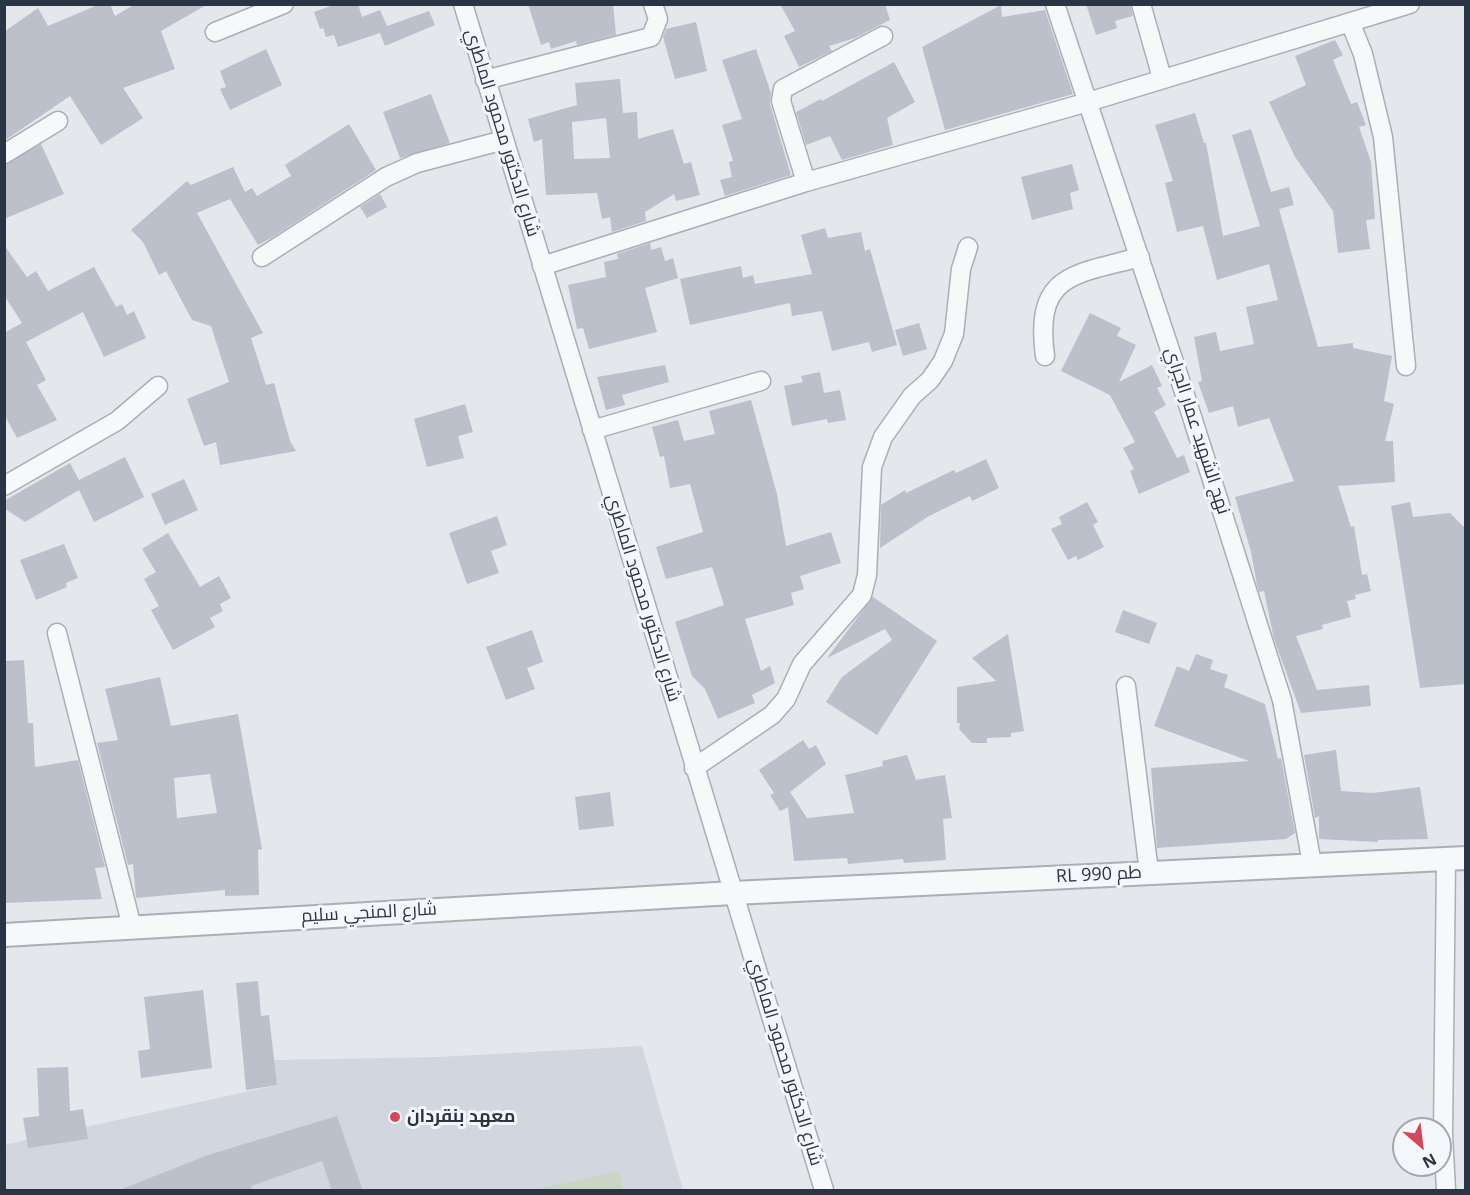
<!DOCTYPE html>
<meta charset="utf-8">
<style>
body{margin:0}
#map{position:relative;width:1470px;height:1195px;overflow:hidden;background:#e4e7ec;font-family:"Open Sans",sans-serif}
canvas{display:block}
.frame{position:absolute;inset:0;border:6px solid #2b3445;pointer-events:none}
.north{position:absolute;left:1392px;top:1117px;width:60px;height:60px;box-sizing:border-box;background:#f4f6f9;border:2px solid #a4a8b1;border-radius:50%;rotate:152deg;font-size:16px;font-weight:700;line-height:24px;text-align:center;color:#2b3445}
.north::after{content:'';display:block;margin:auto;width:21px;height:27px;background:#d1495b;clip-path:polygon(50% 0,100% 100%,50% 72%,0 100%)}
</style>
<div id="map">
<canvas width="1470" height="1195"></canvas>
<div class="frame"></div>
<div class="north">N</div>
</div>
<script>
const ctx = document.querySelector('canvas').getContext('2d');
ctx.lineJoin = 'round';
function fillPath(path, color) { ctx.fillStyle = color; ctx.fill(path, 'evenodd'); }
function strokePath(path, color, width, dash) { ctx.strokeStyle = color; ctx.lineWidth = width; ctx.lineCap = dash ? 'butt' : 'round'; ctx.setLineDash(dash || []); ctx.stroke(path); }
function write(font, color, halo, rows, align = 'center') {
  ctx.font = font + ' "Open Sans",Cairo,sans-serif'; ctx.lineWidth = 6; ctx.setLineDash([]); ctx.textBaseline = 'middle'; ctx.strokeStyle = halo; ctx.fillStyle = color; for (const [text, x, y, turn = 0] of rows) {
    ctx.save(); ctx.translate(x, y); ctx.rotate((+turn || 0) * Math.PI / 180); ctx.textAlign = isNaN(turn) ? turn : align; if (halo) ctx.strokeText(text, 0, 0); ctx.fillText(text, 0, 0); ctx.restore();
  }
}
const built = new Path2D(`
 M642,1046L683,1190H5L4,1145L277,1085L274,1060L438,1057Z`);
const green = new Path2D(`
 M619,1171L623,1190H534Z`);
const building = new Path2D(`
 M100,4H110L115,16L135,4H208L161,31L175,69L123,88L143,118L101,145L70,96L4,141V32L38,8L48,26Z
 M336,4H358L362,17L380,10L387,26L429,11L435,25L385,46L380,33L338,47L334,35L326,37L323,28L320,29L314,12Z
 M528,4H613L616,35L577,45L576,41L551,49L549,42L541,45Z
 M780,4H885L890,20L855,38L829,46L832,51L799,67L784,36L795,31Z
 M1086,4H1130L1133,16L1115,21L1117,28L1096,35Z
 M1001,5L1002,17L1045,10L1073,94L945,130L922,47Z
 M696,22L707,71L675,79L663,37L666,29Z
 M1335,40L1343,55L1333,60L1351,104L1357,102L1366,125L1359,127L1371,162L1375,219L1366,220L1370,249L1338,253L1333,211L1295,157L1269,102L1306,85L1295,56Z
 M266,49L282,85L230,110L220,89L226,87L220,71Z
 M756,49L771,93L770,104L791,175L725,196L720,180L732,177L729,162L733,161L722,125L742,119L722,60Z
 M894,62L915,102L887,118L893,145L842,160L830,136L806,145L796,112L821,99L822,101Z
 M620,79L623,113L637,112L638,139L673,129L684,164L691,162L700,195L676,201L674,194L645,212L646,221L612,232L610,217L602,219L597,193L546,195L542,139L534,142L528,119L577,105L575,83ZM606,118L610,158L574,159L572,122Z
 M431,94L450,143L400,158L383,112Z
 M1195,113L1204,143H1206L1223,236L1260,226L1232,135L1251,129L1271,192L1289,187L1294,205L1279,209L1318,347L1353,343V348L1392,356L1384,401L1394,404L1385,441H1393L1395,482L1338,486L1351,527L1354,526L1362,575L1367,574L1371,591L1355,595L1356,599L1347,601L1351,617L1322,625L1323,629L1296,636L1317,690L1369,685L1371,706L1301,713L1274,639L1264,591L1259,592L1257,585L1251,552L1235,497L1294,481L1269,418L1238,427L1233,406L1209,413L1198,382L1202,381L1194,337L1216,332L1220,351L1254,344L1246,307L1278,300L1269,264L1217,280L1203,226L1177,232L1165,183L1173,181L1155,125Z
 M349,124L376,170L273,237L258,245L230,199L197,213L263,333L251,338L266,385L274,383L290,441L296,451L220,465L216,442L204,446L187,399L229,382L211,326L192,320L166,271L159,275L143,242L131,230L187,181L191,185L233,167L245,192L252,188L257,196L291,176L285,165Z
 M41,144L64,194L4,219V165Z
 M1072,164L1079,190L1070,193L1073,209L1032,220L1021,177Z
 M380,194L387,207L367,218L360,207Z
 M825,228L828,238L861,232L865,251L870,249L897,345L872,352L869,342L832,351L822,311L792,316L790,303L690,325L680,279L741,266L743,278L753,275L755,284L812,274L801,235Z
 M650,243L651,250L661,247L665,261L673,258L678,278L645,288L657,332L589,349L583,328L577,329L568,285L606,277L604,262L618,259L617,254Z
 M4,245L27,277L36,271L48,291L94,267L116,307L122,304L127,315L134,311L146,338L104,357L83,312L26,342L46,380L37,385L57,420L17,438L4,414V333L22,323L4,295Z
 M1090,313L1121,328L1117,336L1136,345L1119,382L1152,365L1162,386L1157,388L1166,405L1154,412L1177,458L1184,455L1190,472L1139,494L1130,471L1134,469L1123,448L1135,442L1110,395L1061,371Z
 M919,323L927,349L903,356L895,330Z
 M665,365L669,382L622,395L625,405L606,410L597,377Z
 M820,372L824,393L840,390L846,420L828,423L827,419L792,426L784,386L803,382L801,376Z
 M751,400L777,494L786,546L831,532L841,563L800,576L804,589L791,593L794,605L745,619L761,671L770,666L775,683L752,695L755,703L718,719L705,689L692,676L675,622L724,605L712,567L666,579L656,547L703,532L690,484L670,488L664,456L660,457L652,427L678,420L684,441L715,434L709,411Z
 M465,404L473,432L458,436L464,458L427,467L414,419Z
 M125,457L144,497L94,522L79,490L25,522L4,508V501L70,463L79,480Z
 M986,459L999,488L972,501L970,496L929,516L880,548L881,505L905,490L906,493L954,470L956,473Z
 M184,479L198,510L165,525L151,494Z
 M1087,502L1098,522L1093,525L1104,547L1078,560L1076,556L1068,560L1051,529L1062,524L1059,517Z
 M1410,502L1413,517L1450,513L1466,529V684L1420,688L1391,506Z
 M497,516L507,545L491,551L499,573L467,584L449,533Z
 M168,533L200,587L219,576L231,598L220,604L223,611L210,618L215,627L173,650L151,610L159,606L144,579L156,572L142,549Z
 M64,544L78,578L66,583L67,587L36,600L20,560Z
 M873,597L937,641L877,735L826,702L842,677L892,640L885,629L827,658Z
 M1123,610L1157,623L1149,644L1115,632Z
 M532,630L543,662L527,668L535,689L506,700L486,647Z
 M1008,634L1024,731L1011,733V737L987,738V743H972L959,729L960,723H957V687L996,681L972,658Z
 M1196,654L1213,660L1210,669L1228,675L1224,687L1265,704L1278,759L1281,758L1295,833L1286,839L1157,848L1151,768L1249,761L1154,726L1177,666L1189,671Z
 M24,660L28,723H33L35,767L78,760L105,867L95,868L102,899L4,903V661Z
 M160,677L171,726L238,714L262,849L258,850L259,895L225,896V890L136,898L133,864L128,865L97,743L118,740L105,689ZM210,774L217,813L177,818L174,778Z
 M803,740L809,749L816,745L826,764L790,792L807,818L854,813L845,775L883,766L882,761L907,755L916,780L945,775L952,818L943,819L946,860L904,863L903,859L848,864L847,858L794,861L788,807L780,811L770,795L774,793L759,770Z
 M1336,750L1341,791L1373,793L1420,787L1428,839L1378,840V842L1319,839V816L1315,818L1304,755Z
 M610,792L614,826L579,830L575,797Z
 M258,981L261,1016L269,1015L277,1085L246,1090L236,983Z
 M203,990L212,1068L141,1078L138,1051L150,1049L144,997Z
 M68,1067L70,1111L83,1109L88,1139L28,1148L23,1118L39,1116L37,1068Z
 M337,1116L363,1191H332L322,1161L251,1186L252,1191H117L208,1155Z`);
const minor = new Path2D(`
 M463,4L824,1190
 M1055,4L1186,398L1282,700L1312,864
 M1141,4L1162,78
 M1350,22L1363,54L1383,137L1406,366
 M215,32L284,4
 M485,80L651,37L658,19L653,4
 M4,154L58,121
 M806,182L781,101L783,89L883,36
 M262,257L386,177L417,163L504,140
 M542,266L806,182L1088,102L1410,4
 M1045,356C1034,273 1074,275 1140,257
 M592,430L761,381
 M4,486L117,421L158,386
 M57,633L132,927
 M1126,686L1149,872
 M694,768L772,715L786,699L802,664L862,595L867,575L872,467L883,437L912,396L930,380L943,361L954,334L961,269L968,247
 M1446,1190L1443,1134L1446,859`);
const tertiary = new Path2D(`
 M4,935L733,893L1466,858`);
const markers = [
 [395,1117,6,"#d1495b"]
];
const streetNames = [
 ["شارع الدكتور محمود الماطري",502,133,73],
 ["نهج الشهيد عمار الجراي",1197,431,72],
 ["شارع الدكتور محمود الماطري",643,598,73],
 ["RL طم 990",1099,875,-3],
 ["شارع المنجي سليم",369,913,-3],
 ["شارع الدكتور محمود الماطري",785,1062,73]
];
const poiNames = [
 ["معهد بنقردان",407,1117]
];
fillPath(built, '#d2d6de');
fillPath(green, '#c9d6c5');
fillPath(building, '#bbc0ca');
strokePath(minor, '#a9aeb7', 21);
strokePath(tertiary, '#a9aeb7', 26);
strokePath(minor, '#f7f8fa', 18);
strokePath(tertiary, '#f7f8fa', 22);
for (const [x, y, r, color] of markers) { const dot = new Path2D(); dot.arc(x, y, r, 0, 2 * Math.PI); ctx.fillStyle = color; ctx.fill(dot); strokePath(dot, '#f4f6f9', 2); }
write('18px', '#2b3445', '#f4f6f9', streetNames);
write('bold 18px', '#2b3445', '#f4f6f9', poiNames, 'left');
</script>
